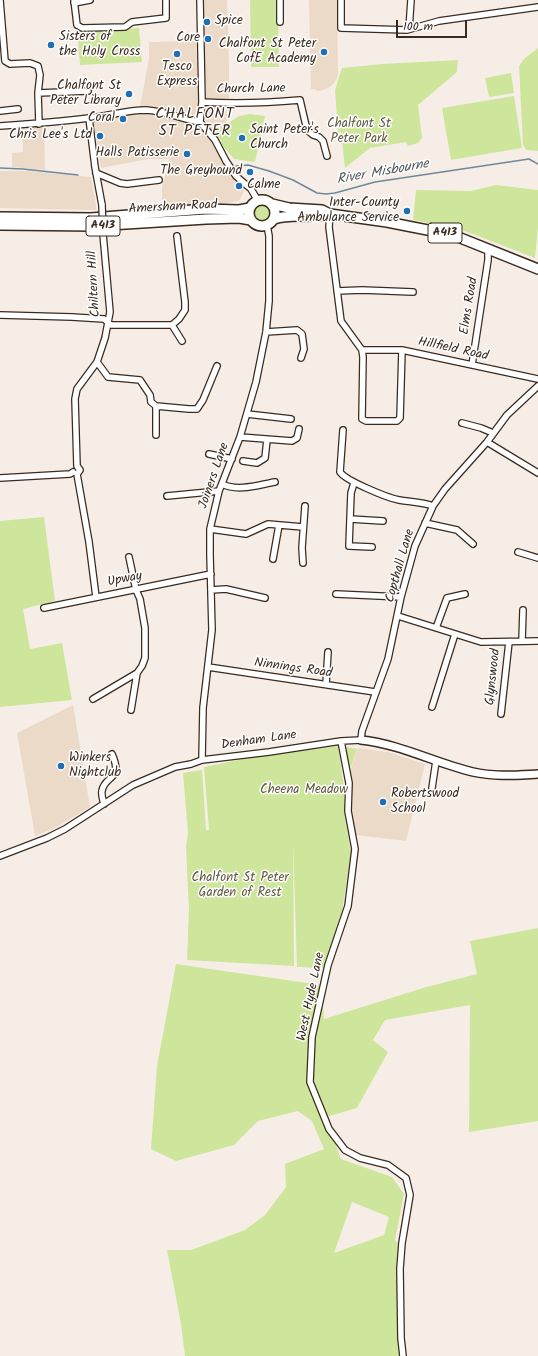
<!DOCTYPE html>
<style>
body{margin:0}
#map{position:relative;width:538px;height:1356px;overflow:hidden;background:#f6eee6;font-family:Kalam,sans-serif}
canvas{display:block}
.scale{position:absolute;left:396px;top:20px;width:71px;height:18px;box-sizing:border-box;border:2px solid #3b2a1e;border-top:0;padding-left:5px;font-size:12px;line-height:14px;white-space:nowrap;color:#3b2a1e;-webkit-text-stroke:3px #fff;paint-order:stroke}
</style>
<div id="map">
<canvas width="538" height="1356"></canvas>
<div class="scale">100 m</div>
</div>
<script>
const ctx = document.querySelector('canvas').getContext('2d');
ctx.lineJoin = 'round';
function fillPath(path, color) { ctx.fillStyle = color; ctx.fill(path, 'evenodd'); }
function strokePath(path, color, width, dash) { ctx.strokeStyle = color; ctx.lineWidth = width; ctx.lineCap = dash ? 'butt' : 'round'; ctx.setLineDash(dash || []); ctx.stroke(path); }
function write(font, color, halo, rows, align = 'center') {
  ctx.font = font + ' Kalam,sans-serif'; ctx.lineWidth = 3; ctx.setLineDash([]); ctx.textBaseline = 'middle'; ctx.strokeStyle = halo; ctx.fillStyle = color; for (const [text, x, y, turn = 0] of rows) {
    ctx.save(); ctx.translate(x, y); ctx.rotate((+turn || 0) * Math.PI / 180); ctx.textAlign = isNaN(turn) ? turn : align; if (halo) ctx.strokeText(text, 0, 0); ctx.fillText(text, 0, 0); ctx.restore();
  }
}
const built = new Path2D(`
 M204,0H227L229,58V99L228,101L207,100L206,98V82L204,80L203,72H205Z
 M309,0H337L338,75L335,82L330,87L320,91H317L315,89H311Z
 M196,41L199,114L195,118L140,107L149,58V42Z
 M209,105L227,107L226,124L214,133L207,126L204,110Z
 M147,113L162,114L182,121L206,133L231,174L246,185L240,200L220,205L164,207L162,198V187L169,159H149L101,168L93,121L126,114Z
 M44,125L45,170L12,167V153L23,152L22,127Z
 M0,171H28L91,177L96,204V210L0,208Z
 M73,705L90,807L55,828L35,836L17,733Z
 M359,748L388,752L425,764L406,841L355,835V832L353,831L350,772L357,749Z`);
const green = new Path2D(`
 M250,0H278L279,67H251Z
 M139,28L142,62L80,65L78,40H85L84,31Z
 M538,48V151L526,150L523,145L519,66L525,58Z
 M458,60L457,72L418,105L422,138L418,143L408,146L406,142L370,148L345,168L341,132H338L335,90L342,68L382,64Z
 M511,73L514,93L489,97L485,78Z
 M514,96L522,148L451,160L442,108Z
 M250,114L265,116L255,162L234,159L222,145L221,141L215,132L239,116Z
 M496,185L538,190V227L535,258L457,228L413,220L416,190L471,191Z
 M252 212a10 10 0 1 1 20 0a10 10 0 1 1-20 0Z
 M44,517L55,601L23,609L30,649L62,643L72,700L0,707V521Z
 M338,746L344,788L345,819L351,852L342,911L323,968L297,967L293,842L294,966L187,960L189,910L186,847L188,833L183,773L202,770L206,830L293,831L209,830L204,767L253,757Z
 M347,747L357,749L351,767C347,761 344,754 347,747Z
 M538,928V1121L469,1132L470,1005L385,1020L373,1040L388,1052L357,1108L323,1118L335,1143L341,1159L392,1177L404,1194L395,1240L401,1247L400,1356H185L181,1324L167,1250H191L245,1230L265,1215L286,1187L285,1164L324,1149L312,1121L298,1111L258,1121L234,1145L176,1161L151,1149L157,1066L176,964L321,985L324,1019L423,988L477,974L470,941ZM352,1202L389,1217L384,1235L334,1253Z`);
const stream = new Path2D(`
 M236,166L248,165L269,171L293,180L317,193L326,194L335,193L375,182L529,159L538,164
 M0,168L23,169L78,175`);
const minor = new Path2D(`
 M0,0L5,61L10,64L30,63L38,66L40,75L38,93L39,124
 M74,0L77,25L82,28L125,27L132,22L166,18V0
 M280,0V22
 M341,0V28L407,30L439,21L538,7
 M74,3L90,0
 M409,29L411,0
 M38,93L88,91
 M202,102C235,104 267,103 300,100L307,130L313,135L319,137L323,141L327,156
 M0,111L18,109
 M89,118L95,167L102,205
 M200,122L202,102L200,0
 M0,126C30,124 59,122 89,118C108,116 127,110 146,110C165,111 182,119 200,122L215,140L226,161L236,176L251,189L258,201
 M96,173L120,183L127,184L159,180
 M330,214L329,227L341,321L362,350L363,357L362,419L366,421H397L400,418L402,350
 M337,291L362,290L413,292
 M0,315L72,317L104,319L111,325H172L179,319L185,310V302L177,236
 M172,325L182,341
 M266,332L297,330L302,334L304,349L301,358
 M362,350H402L538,379
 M97,362L108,377L140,380L150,395L151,402L156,406V435
 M472,365L488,260V249
 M156,406L189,409H197L203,400L217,366
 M247,414L291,419
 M462,423L481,428L493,433
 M343,430L340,472C346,481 388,498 399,500C411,502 422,502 433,506
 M240,437L292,441L297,438L299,429
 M487,442L538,473
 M209,454L232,459
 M243,461L257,463L265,458L267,440
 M0,478L70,474L73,472
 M354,483L351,493L349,546L372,547
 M222,484C238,492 258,485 275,482
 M167,496L219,491
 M350,519L383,521
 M425,523L457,530L473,544
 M210,529L246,534L268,524L303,527
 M518,552L538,558
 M129,557L136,590L140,599L145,628V658L142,666L137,673L131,710
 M273,559L279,525
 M303,563L302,548L305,506
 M211,590L226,589L265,598
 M336,594L401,597
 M96,597L89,542L77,474L80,470L77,466L75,399L77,389L97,362L105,338L110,312L103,234
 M44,608L211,574
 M398,616L481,642L538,641
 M436,628L447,598L465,594
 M522,641L523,610
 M208,667L375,692
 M326,684L328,652
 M93,699L137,673
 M432,707L455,634
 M501,714L509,642
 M341,741L349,783L348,811L355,849L348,906L328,965L312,1037L310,1082L329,1129L345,1150L360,1158L388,1165L406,1178L410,1195L402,1243L400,1269L401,1338L403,1356
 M202,760L203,708L212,630L210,555V529L219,491L240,437L256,382L266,332L269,301V236L267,225
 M432,788L436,761
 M104,804C103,800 101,795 102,791C104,775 124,781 112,754
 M0,856L47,838L65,829L133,785L175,767L191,764L202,760L269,752L341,741L361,740L362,731L388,659L401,597L415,546L433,506L445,489L487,442L507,415L538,386`);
const tertiary = new Path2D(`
 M361,740C400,744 435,763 473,772C495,777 517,775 538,774`);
const trunk = new Path2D(`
 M249 213a13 13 0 1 1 26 0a13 13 0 1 1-26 0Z
 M272,204L289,208L322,210L330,214L387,222L453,235L538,269
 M0,217L91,218L205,209L239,210L250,208
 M274,219C292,213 312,219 330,214
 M0,225L94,226L206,219L239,218L251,220`);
const minorBridge = new Path2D(`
 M102,205L103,234`);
const markers = [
 [207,22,4,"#1f6fb2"],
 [208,39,4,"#1f6fb2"],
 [51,45,4,"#1f6fb2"],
 [324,52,4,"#1f6fb2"],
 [177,54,4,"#1f6fb2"],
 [129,94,4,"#1f6fb2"],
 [123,119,4,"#1f6fb2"],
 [100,136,4,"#1f6fb2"],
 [242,138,4,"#1f6fb2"],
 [187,154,4,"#1f6fb2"],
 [250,172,4,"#1f6fb2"],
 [239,186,4,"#1f6fb2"],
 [407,211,4,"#1f6fb2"],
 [61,766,4,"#1f6fb2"],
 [383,802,4,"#1f6fb2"]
];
const shields = [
 [103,226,34],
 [445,233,34]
];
const shieldNames = [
 ["A413",103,226],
 ["A413",445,233]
];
const poiNames = [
 ["Spice",215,22,"left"],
 ["Sisters of",59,38,"left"],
 ["the Holy Cross",59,53,"left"],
 ["Core",200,39],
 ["Chalfont St Peter",316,45],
 ["CofE Academy",316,60],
 ["Tesco",177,68,"center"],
 ["Express",177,83,"center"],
 ["Chalfont St",121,87],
 ["Peter Library",121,102],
 ["Coral",115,119],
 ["Saint Peter's",250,131,"left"],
 ["Church",250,146,"left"],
 ["Chris Lee's Ltd",92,136],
 ["Halls Patisserie",179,154],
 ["The Greyhound",242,172],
 ["Calme",247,186,"left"],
 ["Inter-County",399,204],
 ["Ambulance Service",399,219],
 ["Winkers",69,759,"left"],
 ["Nightclub",69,774,"left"],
 ["Robertswood",391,795,"left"],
 ["School",391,810,"left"]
];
const streetNames = [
 ["Church Lane",251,90,-1],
 ["Amersham Road",173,208,-3],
 ["Chiltern Hill",95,284,-93],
 ["Elms Road",470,306,-81],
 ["Hillfield Road",453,350,12],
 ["Joiners Lane",215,476,-71],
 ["Copthall Lane",401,566,-74],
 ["Upway",125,580,-11],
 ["Ninnings Road",293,669,8],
 ["Glynswood",494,677,-84],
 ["Denham Lane",259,741,-8],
 ["West Hyde Lane",312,997,-78]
];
const parkNames = [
 ["Chalfont St",359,125],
 ["Peter Park",359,140],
 ["Cheena Meadow",304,791],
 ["Chalfont St Peter",240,879],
 ["Garden of Rest",240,894]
];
const waterNames = [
 ["River Misbourne",383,173,-10]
];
const quarterNames = [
 ["CHALFONT",195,115],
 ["ST PETER",195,132]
];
fillPath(built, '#ecdac9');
fillPath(green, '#cee69c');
strokePath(stream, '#6f899b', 1.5);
strokePath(minor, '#3b2a1e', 8);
strokePath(tertiary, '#3b2a1e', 10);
strokePath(trunk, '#3b2a1e', 12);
strokePath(minor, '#fff', 5.5);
strokePath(tertiary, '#fff', 7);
strokePath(trunk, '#fff', 9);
strokePath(minorBridge, '#3b2a1e', 8, []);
strokePath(minorBridge, '#fff', 5.5);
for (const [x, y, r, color] of markers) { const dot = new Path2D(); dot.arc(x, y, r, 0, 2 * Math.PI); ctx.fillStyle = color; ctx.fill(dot); strokePath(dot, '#fff', 1.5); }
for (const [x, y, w] of shields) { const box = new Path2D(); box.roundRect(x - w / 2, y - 10, w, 20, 3); ctx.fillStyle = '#fff'; ctx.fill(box); strokePath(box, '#3b2a1e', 1); }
write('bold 12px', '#3b2a1e', null, shieldNames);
write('13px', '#3b2a1e', '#fff', poiNames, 'right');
write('13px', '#3b2a1e', '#fff', streetNames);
write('13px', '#60593e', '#fff', parkNames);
write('italic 14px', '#55595d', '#fff', waterNames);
ctx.letterSpacing = '1px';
write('15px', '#3b2a1e', '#fff', quarterNames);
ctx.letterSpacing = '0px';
</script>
